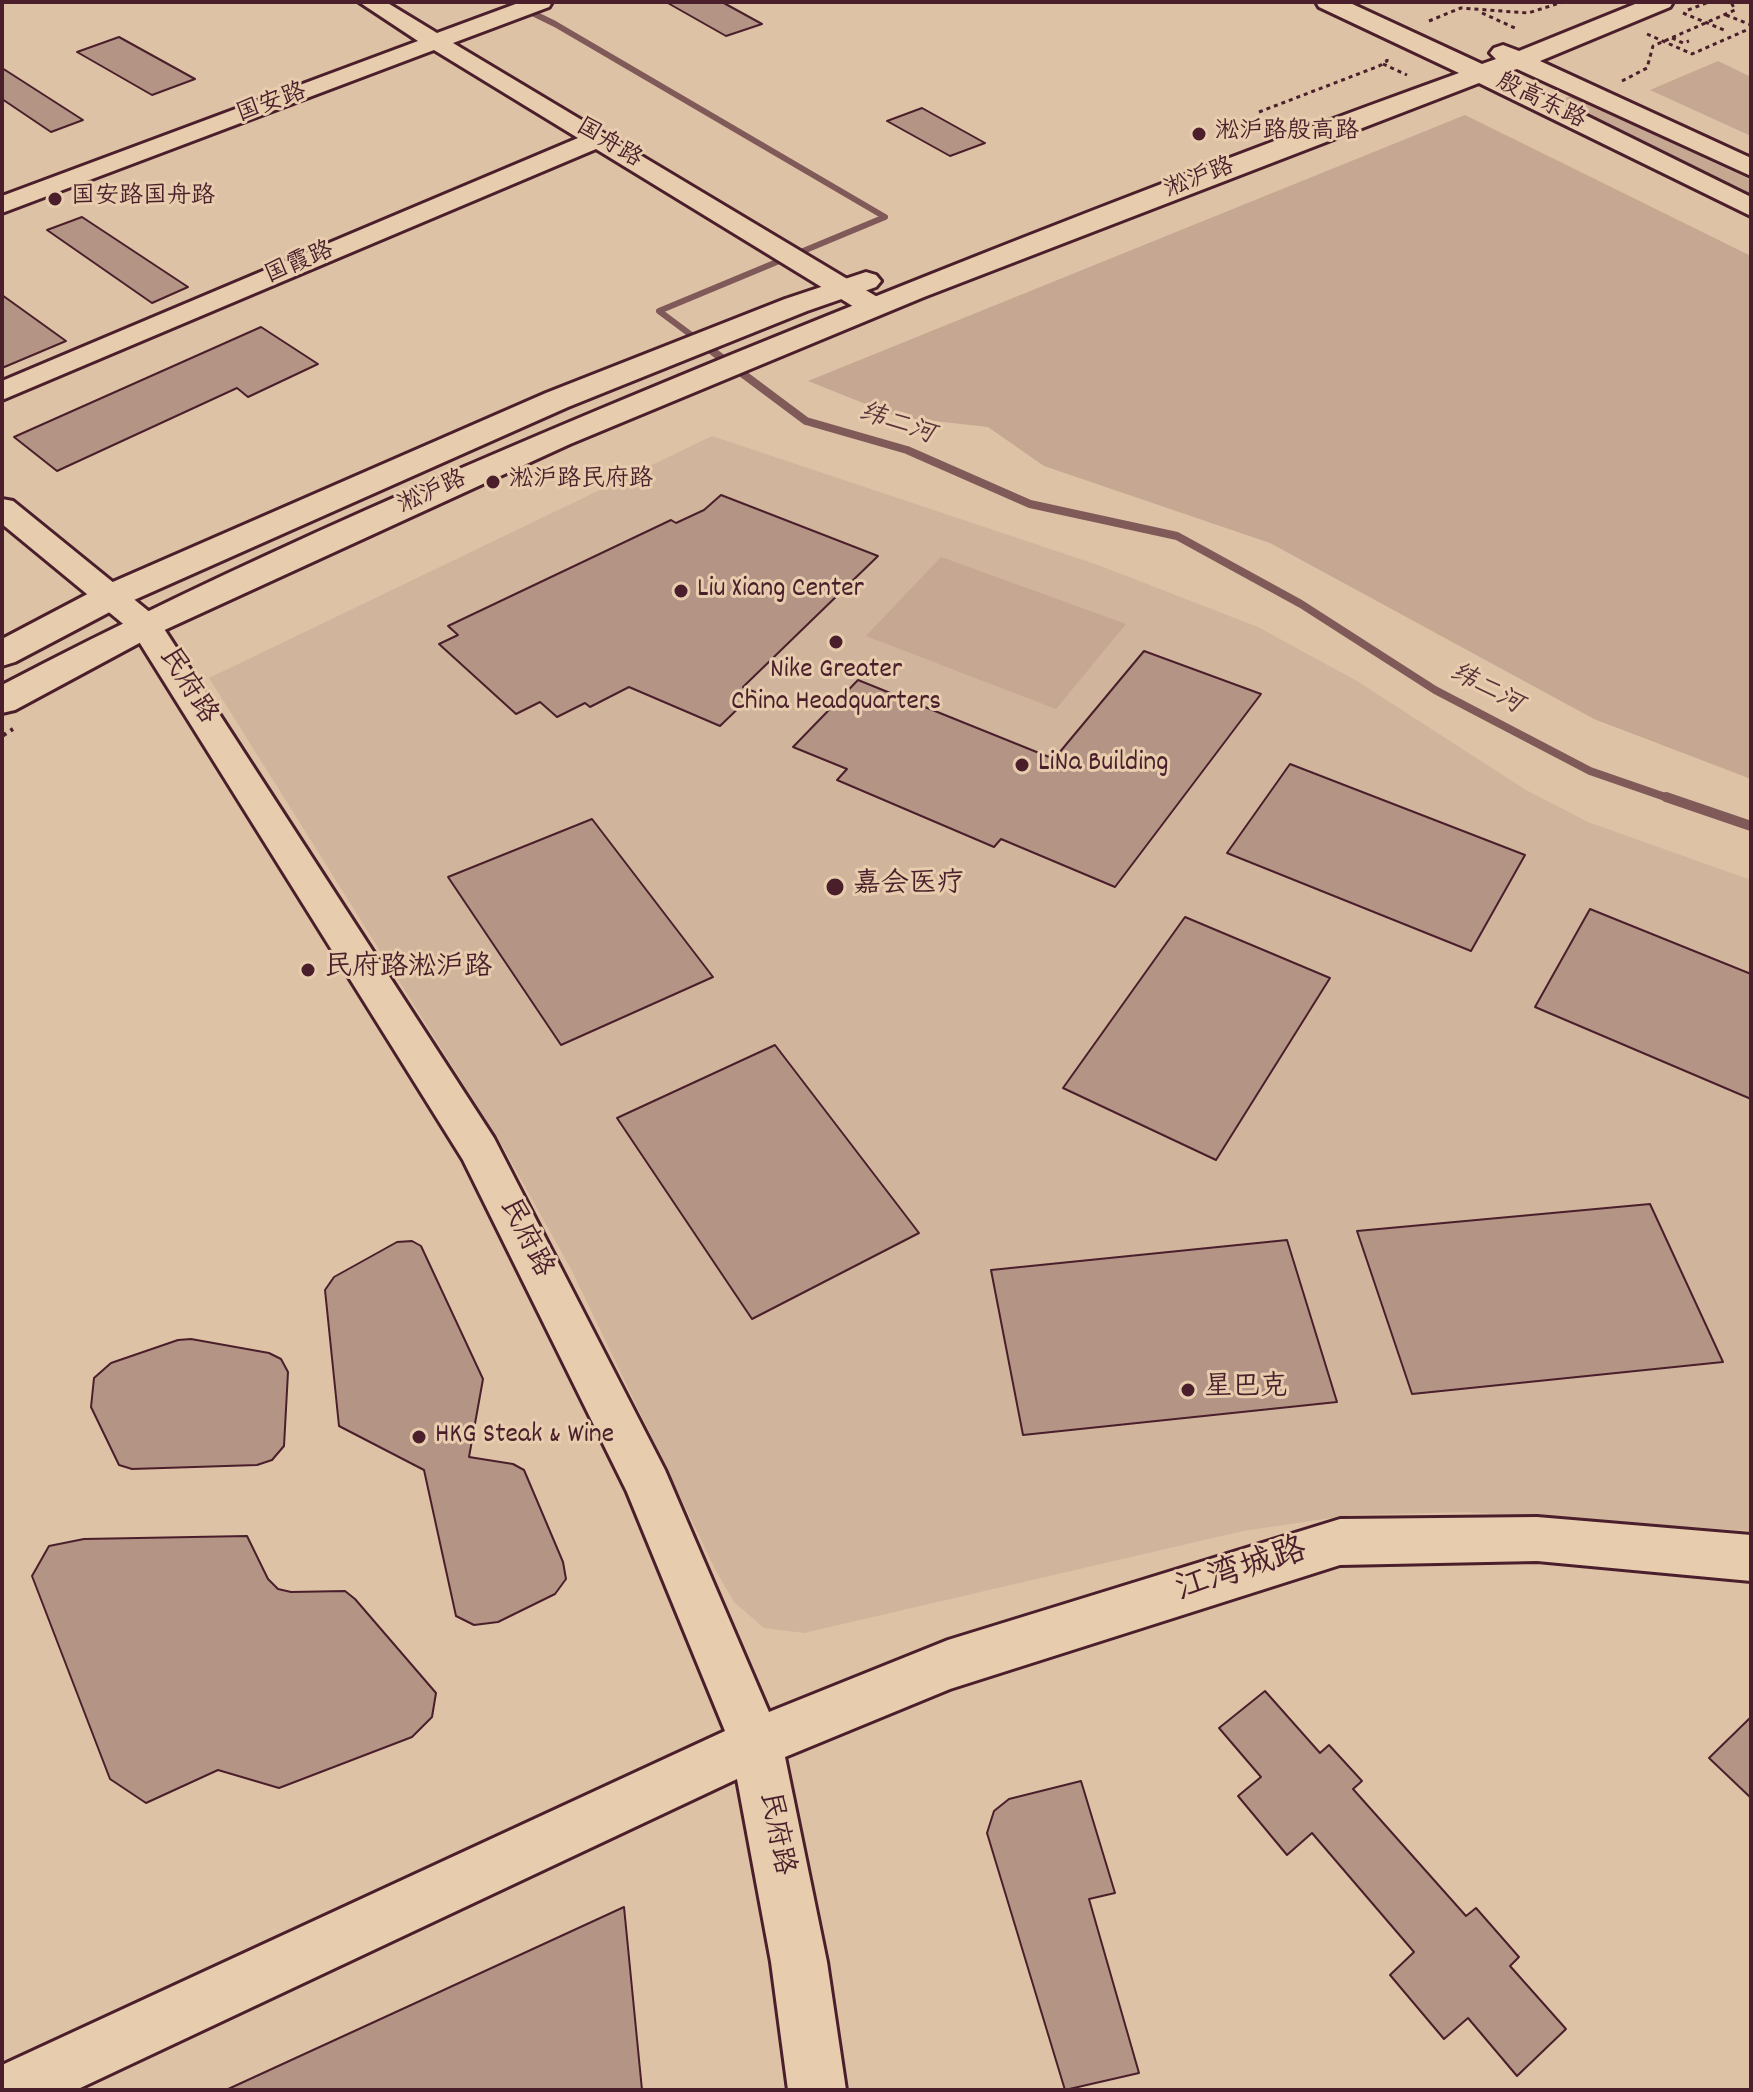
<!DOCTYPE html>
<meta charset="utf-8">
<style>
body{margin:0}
#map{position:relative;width:1753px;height:2092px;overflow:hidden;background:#dec2a6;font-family:Dekko,sans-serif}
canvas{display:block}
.frame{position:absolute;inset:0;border:4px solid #4a1f2b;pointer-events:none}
</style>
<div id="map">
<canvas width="1753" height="2092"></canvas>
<div class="frame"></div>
</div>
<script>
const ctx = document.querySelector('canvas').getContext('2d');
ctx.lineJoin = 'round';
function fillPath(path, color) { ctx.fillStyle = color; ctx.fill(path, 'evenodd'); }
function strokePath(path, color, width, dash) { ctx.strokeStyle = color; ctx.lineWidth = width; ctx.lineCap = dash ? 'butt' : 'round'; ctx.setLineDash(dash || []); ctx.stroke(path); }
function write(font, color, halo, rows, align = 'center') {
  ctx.font = font + ' Dekko,"LXGW WenKai TC",sans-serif'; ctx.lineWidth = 6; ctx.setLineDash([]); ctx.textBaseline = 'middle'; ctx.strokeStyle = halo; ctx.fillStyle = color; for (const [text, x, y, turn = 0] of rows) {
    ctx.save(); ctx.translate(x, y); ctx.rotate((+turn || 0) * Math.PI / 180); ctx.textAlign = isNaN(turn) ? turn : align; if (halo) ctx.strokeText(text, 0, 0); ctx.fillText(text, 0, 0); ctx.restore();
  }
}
const built = new Path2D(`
 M712,436L1098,565L1258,627L1357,681L1526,790L1588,822L1751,880V1531L1466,1512L1351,1515L1243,1531L804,1633L764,1628L734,1602L716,1571L572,1271L503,1147L209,678Z`);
const green = new Path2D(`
 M1718,61L1751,77V136L1650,90Z
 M1571,96L1751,180V198L1649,145L1555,102Z
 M1465,115L1751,256V779L1594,719L1270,543L1044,466L988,427L898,417L808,381Z
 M941,557L1126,624L1056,709L866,636Z`);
const streamFar2 = new Path2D(`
 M510,2L555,24L885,217L659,311L714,352`);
const streamFar1 = new Path2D(`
 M711,350L806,421L907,450L1030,504L1177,536L1301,604L1435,690L1590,771L1671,799`);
const stream = new Path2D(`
 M1666,797L1751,826`);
const building = new Path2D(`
 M666,2H722L762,24L726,36Z
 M119,37L195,79L152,95L77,52Z
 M2,68L83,120L51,132L2,99Z
 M922,108L985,143L950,156L887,121Z
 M82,217L188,287L152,303L47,230Z
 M2,295L66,341L2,368Z
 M261,327L318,364L248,397L237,388L57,471L14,437Z
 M721,495L878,556L743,687L755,692L720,726L629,687L590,707L585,703L557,717L540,702L516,714L439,644L458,635L448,626L671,520L676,523L704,510Z
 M1144,651L1261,694L1115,887L1001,839L994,847L837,780L847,769L793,747L858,680L1054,759Z
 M1290,764L1525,855L1471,951L1227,853Z
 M592,819L713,977L561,1045L448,877Z
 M1590,909L1751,974V1099L1535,1007Z
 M1185,917L1330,978L1216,1160L1063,1088Z
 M775,1045L919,1233L752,1319L617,1118Z
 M1650,1204L1723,1362L1412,1394L1357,1231Z
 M1287,1240L1337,1402L1023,1435L991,1270Z
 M412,1241L421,1246L483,1379L469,1457L513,1464L524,1470L563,1562L566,1579L555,1594L498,1622L474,1625L456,1616L424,1470L339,1426L325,1290L334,1277L397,1242Z
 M191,1339L269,1353L281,1359L288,1372L284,1446L272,1460L257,1465L132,1469L119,1465L91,1407L94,1378L111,1363L178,1340Z
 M247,1536L268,1579L278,1589L291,1592L345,1591L355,1599L436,1693L432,1717L412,1737L279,1788L218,1770L146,1803L110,1779L32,1576L49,1546L84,1539Z
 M1265,1691L1320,1753L1329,1745L1362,1781L1353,1789L1466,1916L1476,1908L1519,1957L1510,1966L1566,2029L1517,2076L1468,2018L1444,2039L1390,1975L1414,1952L1312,1833L1287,1855L1238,1796L1261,1777L1219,1728Z
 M1751,1717V1798L1709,1758Z
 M1081,1781L1115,1893L1089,1899L1139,2073L1065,2090L987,1833L994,1811L1009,1799Z
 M624,1907L642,2090H226L422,2000Z`);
const pathFar1 = new Path2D(`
 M1688,10L1709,2
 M1482,13L1517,29
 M1683,13L1724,30
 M1726,15L1751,25
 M1429,21L1461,8L1528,13L1563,2
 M1647,34L1692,54L1751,28
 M1672,38L1683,43L1689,41
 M1383,64L1407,75
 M1622,81L1647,68L1653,46L1735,10L1731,2
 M1259,112L1379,66L1387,61V57`);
const path = new Path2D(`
 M2,736L13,729`);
const minor = new Path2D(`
 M359,2H386L437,33L521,2H552L549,7L453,43L884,301L888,307L884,313H864L596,149L2,400V381L578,138L434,50L2,213V196L418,41Z
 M2,499L13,501L157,618L494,1138L665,1470L769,1712L948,1640L1340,1519L1537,1517L1751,1535V1581L1537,1561L1340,1565L950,1689L785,1757L827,1962L846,2090H788L771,1962L737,1779L76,2090H2V2065L725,1731L627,1492L463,1160L133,632L2,524Z`);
const major = new Path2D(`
 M1316,2H1348L1482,64L1496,59L1490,53L1494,48L1503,45L1519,51L1640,2H1673L1670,7L1540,61L1751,158V176L1517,69L1502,74L1751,197V216L1479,83L924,297L570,444L158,633L15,710L2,713V685C239,561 485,456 733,354C973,256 1215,161 1459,73L1319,7Z
 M866,272L876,275L881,281L876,287L807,311L568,407L125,604L15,662L2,666V639L99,588L546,393L785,299Z`);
const markers = [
 [1199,134,8,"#4a1f2b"],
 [55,199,8,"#4a1f2b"],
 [493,482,8,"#4a1f2b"],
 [681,591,8,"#4a1f2b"],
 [836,642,8,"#4a1f2b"],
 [1022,765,8,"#4a1f2b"],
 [835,887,10,"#4a1f2b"],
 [308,970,8,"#4a1f2b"],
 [1188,1390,8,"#4a1f2b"],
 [419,1437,8,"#4a1f2b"]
];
const farStreetnames = [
 ["殷高东路",1540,103,26],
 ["国安路",272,105,-20],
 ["国舟路",608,145,31],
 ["淞沪路",1200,180,-21],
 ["国霞路",300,265,-23],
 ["淞沪路",433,494,-24]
];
const farPoinames = [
 ["淞沪路殷高路",1215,134],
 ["国安路国舟路",71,199],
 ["淞沪路民府路",509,482]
];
const farWaternames = [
 ["纬二河",896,426,19],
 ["纬二河",1485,691,28]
];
const poiNames = [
 ["Liu Xiang Center",697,591],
 ["Nike Greater",836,672,"center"],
 ["China Headquarters",836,704,"center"],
 ["LiNa Building",1038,765],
 ["嘉会医疗",853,887],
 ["民府路淞沪路",324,970],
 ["星巴克",1204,1390],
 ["HKG Steak & Wine",435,1437]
];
const streetNames = [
 ["民府路",186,687,58],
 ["民府路",524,1239,63],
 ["民府路",774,1834,79]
];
const nearStreetnames = [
 ["江湾城路",1242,1573,-18]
];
fillPath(built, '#d1b49c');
fillPath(green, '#c5a792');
strokePath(streamFar2, '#7f5a58', 6);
strokePath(streamFar1, '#7f5a58', 8);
strokePath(stream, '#7f5a58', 10);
fillPath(building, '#b49484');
strokePath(building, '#4a1f2b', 2);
strokePath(minor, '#4a1f2b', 6);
strokePath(major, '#4a1f2b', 6);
strokePath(pathFar1, '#4a1f2b', 3, [4, 4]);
strokePath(path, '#4a1f2b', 4, [5, 5]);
fillPath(minor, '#e7ccae');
fillPath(major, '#e7ccae');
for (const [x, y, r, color] of markers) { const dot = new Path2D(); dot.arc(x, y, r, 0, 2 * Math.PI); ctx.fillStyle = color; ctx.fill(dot); strokePath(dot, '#e7ccae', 3); }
write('24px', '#4a1f2b', '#e7ccae', farStreetnames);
write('24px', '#4a1f2b', '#e7ccae', farPoinames, 'left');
write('italic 26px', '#5c333a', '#e7ccae', farWaternames);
write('28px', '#4a1f2b', '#e7ccae', poiNames, 'left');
write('28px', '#4a1f2b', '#e7ccae', streetNames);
write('34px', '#4a1f2b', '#e7ccae', nearStreetnames);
</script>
